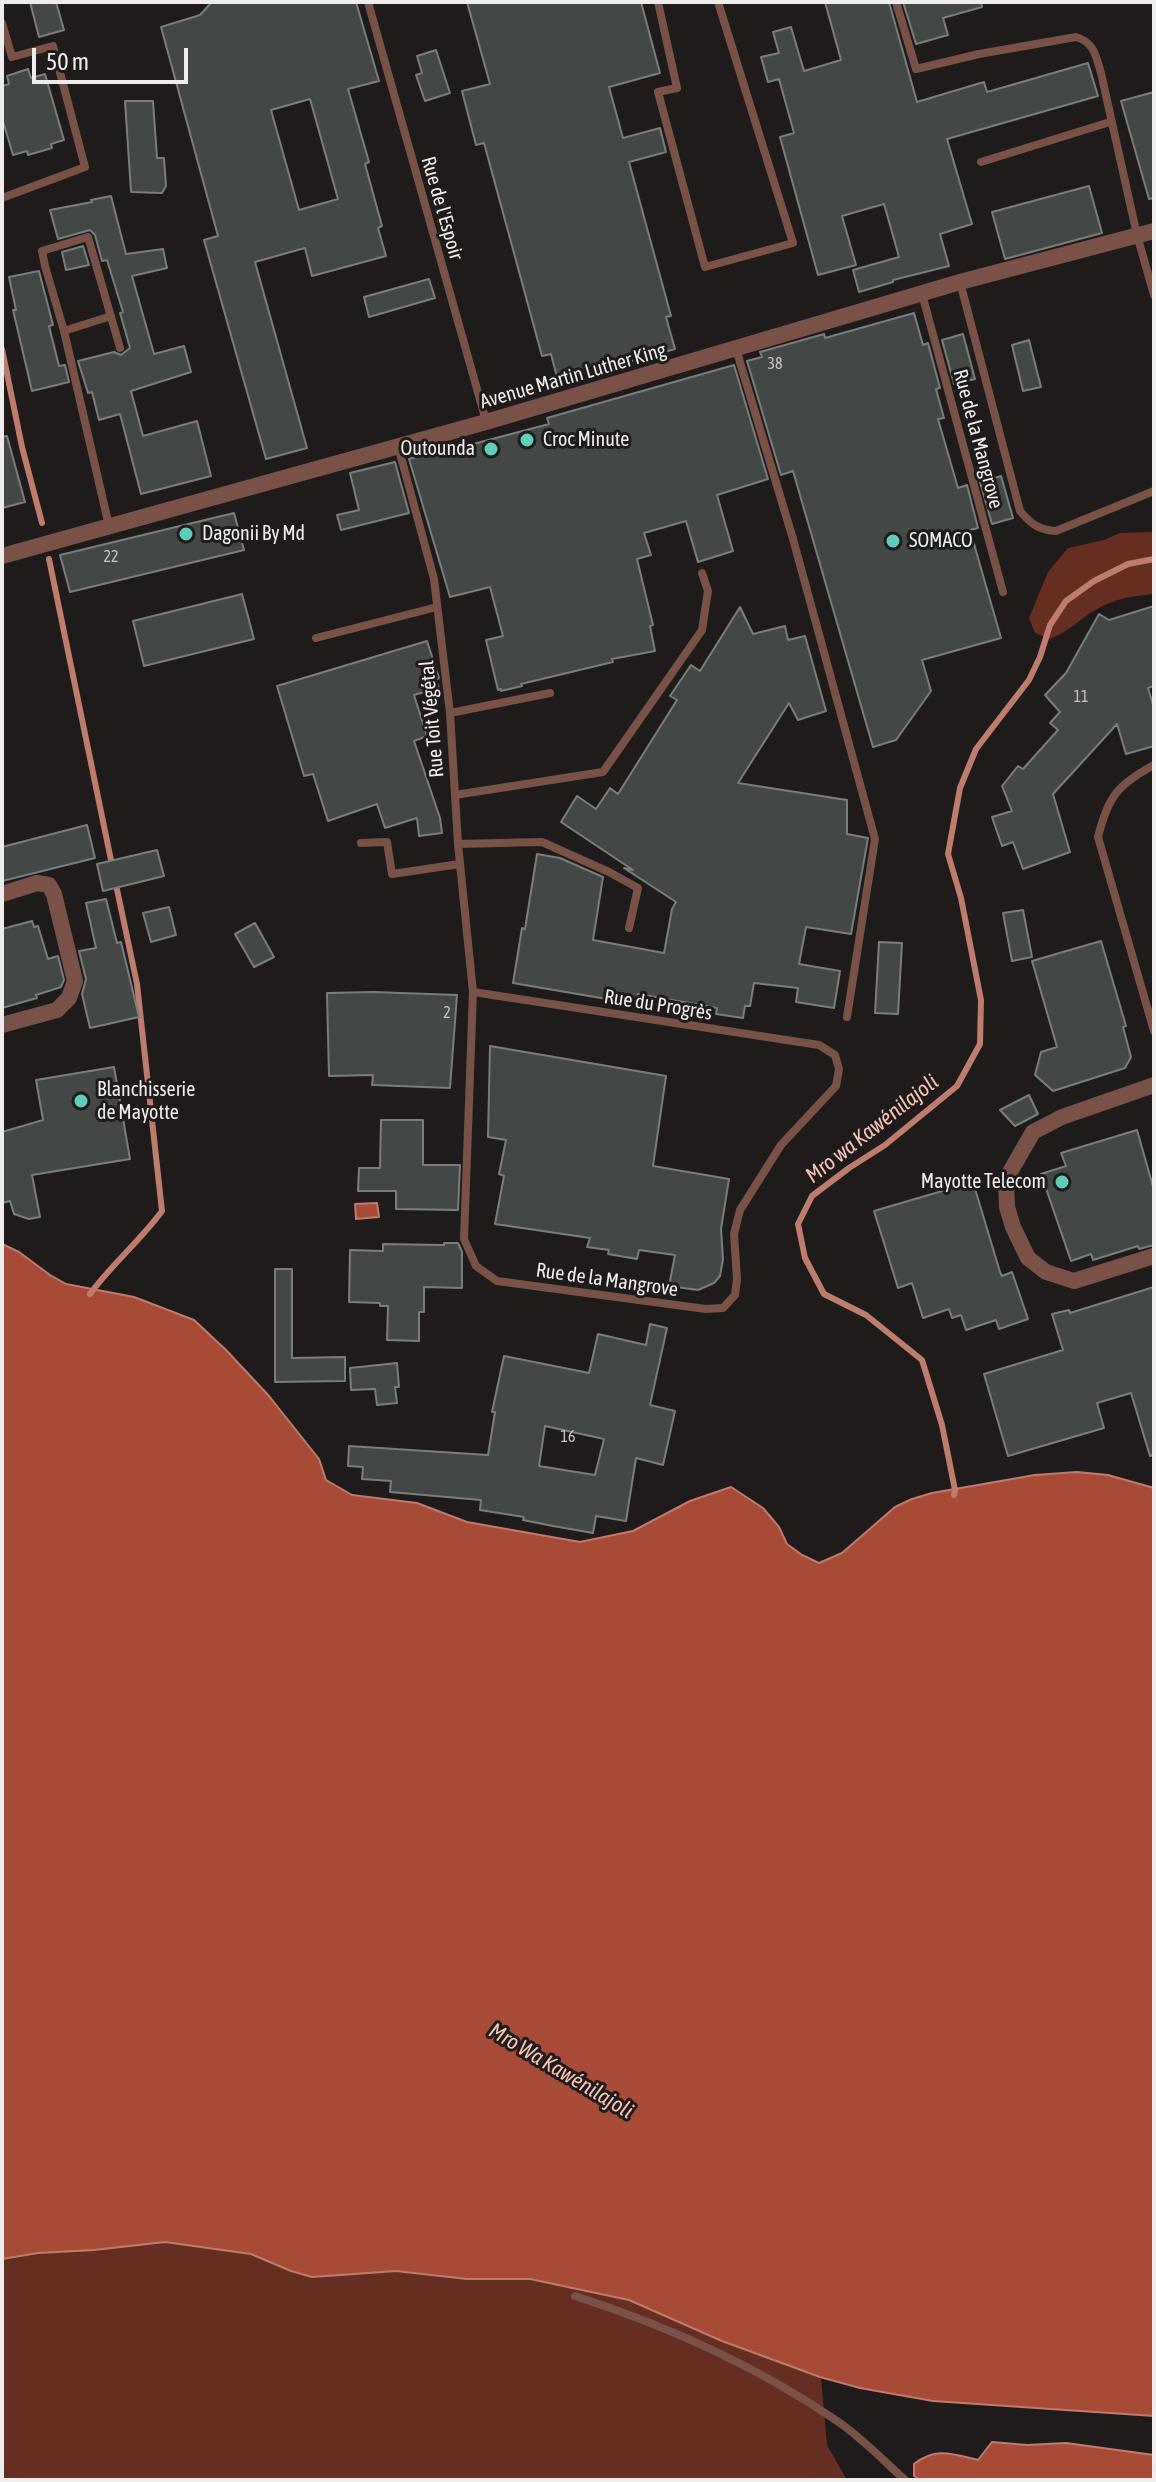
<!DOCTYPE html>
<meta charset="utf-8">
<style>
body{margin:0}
#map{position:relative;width:1156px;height:2482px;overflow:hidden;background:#1f1b1a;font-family:"Asap Condensed",sans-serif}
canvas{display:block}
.frame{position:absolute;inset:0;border:4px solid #efedec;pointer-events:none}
.scale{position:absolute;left:32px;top:48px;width:156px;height:36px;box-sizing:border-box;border:4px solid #efedec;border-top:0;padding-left:10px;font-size:24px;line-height:28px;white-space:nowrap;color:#efedec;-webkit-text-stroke:6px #1f1b1a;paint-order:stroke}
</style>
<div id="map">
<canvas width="1156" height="2482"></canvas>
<div class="frame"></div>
<div class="scale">50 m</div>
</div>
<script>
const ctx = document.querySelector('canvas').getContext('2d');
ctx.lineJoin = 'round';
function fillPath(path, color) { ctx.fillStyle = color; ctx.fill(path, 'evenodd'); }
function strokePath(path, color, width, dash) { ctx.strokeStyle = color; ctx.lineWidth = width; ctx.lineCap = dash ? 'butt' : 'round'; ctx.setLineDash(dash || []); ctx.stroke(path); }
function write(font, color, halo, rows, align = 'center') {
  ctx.font = font + ' "Asap Condensed",sans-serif'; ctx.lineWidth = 6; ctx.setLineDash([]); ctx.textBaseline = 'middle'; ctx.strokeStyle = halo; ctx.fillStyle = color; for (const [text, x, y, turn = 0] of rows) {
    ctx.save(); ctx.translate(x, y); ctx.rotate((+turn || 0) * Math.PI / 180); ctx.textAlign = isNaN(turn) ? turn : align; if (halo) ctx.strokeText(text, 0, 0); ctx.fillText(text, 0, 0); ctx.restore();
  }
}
const green = new Path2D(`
 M1154,532V594C1134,596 1117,598 1099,608C1080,618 1072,630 1050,639L1035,633L1029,618L1048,572L1068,548L1104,540L1120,533Z
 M1154,1656V2416L933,2401L860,2388L821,2378L827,2445L847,2480H2V2030Z`);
const water = new Path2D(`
 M377,1203L379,1217L356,1219L355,1204Z
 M2,1244L19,1252L50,1275L66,1284L134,1297L194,1320L226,1350L269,1396L319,1459L326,1480L352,1495L417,1503L467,1522L580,1542L633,1531L690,1501L731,1487L763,1508L779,1527L787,1544L802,1555L819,1563L842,1553L895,1507L912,1499L932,1493L1035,1475L1077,1472L1108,1475L1154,1488V2416L933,2401L860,2388L820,2377L722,2341L629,2300L530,2279H467L396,2271L312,2277L291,2271L251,2254L165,2242L94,2250L38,2253L2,2259Z
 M992,2442L1027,2445L1066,2443L1154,2455V2480H921L914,2476V2464C936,2447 952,2454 978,2460Z`);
const stream = new Path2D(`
 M2,349L22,447L42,523
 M49,559L112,865
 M90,1294C112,1264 140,1241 162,1211L137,984L115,880
 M954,1495L955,1490L942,1425L922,1360L866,1315L824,1294L805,1258L798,1224L812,1196L849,1168L885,1145L957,1086L980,1044L981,1000L961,898L948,854L960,788L976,749L1029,680L1040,657L1050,625L1066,601L1094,581L1128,564L1154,559`);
const building = new Path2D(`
 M30,2H56L64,30L39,37Z
 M212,2H356L379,81L348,89L369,162L365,164L382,226L378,228L386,256L312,276L305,248L255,262L307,448L266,459L204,240L218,236L161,27L200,15ZM310,99L338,199L299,210L271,110Z
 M467,2H641L660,73L609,87L623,138L660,128L666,152L629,162L671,316L666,317L675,349L558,381L551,354L542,356L484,143L476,145L462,91L490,84Z
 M825,2H889L917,102L984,82L987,92L1088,63L1098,96L947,139L972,224L940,234L949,266L893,280V282L859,292L853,270L899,257L884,204L842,216L856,265L818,275L780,137L794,133L779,79L768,82L761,57L779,53L773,32L791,27L804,71L841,60Z
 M903,2H981L982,7L943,18L948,35L916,44Z
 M436,50L450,93L425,101L416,75L422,73L417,56Z
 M28,69L31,78L45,74L64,140L51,144L52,148L28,155L27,151L13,155L2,118V86L9,84L7,76Z
 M1154,92V198L1149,199L1121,101Z
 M125,101H153L157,158H164L166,186L162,193L131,192Z
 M1089,186L1102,233L1005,259L992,212Z
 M111,196L126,254L163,249L167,268L132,276L154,354L184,346L191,372L131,391L143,436L197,421L211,476L141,494L120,414L99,420L92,392L88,393L78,361L114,352L121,355L130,348L120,313L123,312L107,260L102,261L95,235L90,230L58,239L50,210L92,202L91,200Z
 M83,246L89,265L66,270L62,252Z
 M39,271L53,325L49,326L59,366L65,365L69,382L32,391L13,310H16L9,277Z
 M429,279L435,298L369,317L364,297Z
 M914,313L923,345L928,343L940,388L936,389L944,418L938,419L958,488L967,485L978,528L970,530L1001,638L922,660L931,691L896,740L873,747L793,471L781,475L747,361L762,357L760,352L824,334L825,338Z
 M963,334L975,379L954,384L942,340Z
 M1029,340L1041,387L1023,391L1012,345Z
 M734,365L768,479L717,495L733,551L698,562L686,521L644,533L651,555L637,559L653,625L650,626L655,651L612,659L613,662L521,684L522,686L501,691V689L498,690L486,640L503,636L490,587L450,597L409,459L457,445L458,448L549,424L547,418Z
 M7,436L25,502L2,508V437Z
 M395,462L409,513L341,530L337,515L359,510L350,473Z
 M1001,476L1013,518L992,524L980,482Z
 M234,513L244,550L70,592L60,555Z
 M242,594L254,639L144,666L133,621Z
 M1154,606V686L1148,688L1154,708V746L1126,754L1117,724L1053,794L1070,852L1023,869L1013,842L1002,846L992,817L1012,811L1002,786L1018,766L1023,769L1058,730L1050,723L1060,712L1045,695L1066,673L1099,614L1109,620Z
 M740,607L753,634L785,626L788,640L805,636L826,711L798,720L789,703L738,783L847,800V834L868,838L851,934L806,927L799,964L840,971L834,1008L796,1002L798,988L754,983L750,1006H745L743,1018L716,1014L717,1008L638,994L636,1004L513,983L522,928L525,929L537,854L560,858L603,877L593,940L664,953L672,909L676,902L624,868L633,870L561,822L577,796L596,809L610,788L618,794L677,700L670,696L691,665L700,671Z
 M427,641L439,678L436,680L439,688L414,695L427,736L414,741L440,818L442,833L419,836L417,818L385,828L377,804L328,821L313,774L304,776L277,686Z
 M87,825L95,858L2,881V847Z
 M157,850L164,876L103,891L97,864Z
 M106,899L117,943L121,942L139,1017L90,1028L82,994L86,979L79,951L96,948L86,903Z
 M169,907L176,935L151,942L143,913Z
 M1023,910L1032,957L1012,961L1003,913Z
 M32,921L34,927L38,926L48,959L58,956L64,980L61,987L36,995L37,998L2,1008V929Z
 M255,923L274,957L254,967L235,934Z
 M1101,941L1126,1026L1123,1027L1131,1057L1125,1068L1053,1091L1035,1075L1041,1052L1057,1047L1032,961Z
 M879,942L902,943L898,1014L875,1013Z
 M374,992L457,995L450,1088L372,1085L373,1075L329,1076L327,993Z
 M490,1046L666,1076L653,1166L729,1179L721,1229L723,1259L720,1276L714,1283L698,1290L669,1286L675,1255L639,1250L637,1259L608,1254L609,1250L587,1247L590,1238L495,1224L504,1176L499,1174L506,1140L488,1137Z
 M114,1067L130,1159L32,1175L40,1217L29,1219L14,1214L10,1201L2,1203V1132L43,1120L36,1080Z
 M1029,1095L1038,1114L1015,1126L1000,1110Z
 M381,1120H423V1165H460L458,1210L396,1209V1191H358L359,1168H380Z
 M1137,1130L1154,1190V1245L1139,1249L1138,1246L1093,1260L1091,1254L1071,1261L1041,1174L1066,1166L1061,1153Z
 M973,1182L1000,1272L1002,1276L1012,1272L1028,1319L999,1329L996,1320L966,1330L961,1315L952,1318L949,1309L923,1318L912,1283L898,1288L874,1211Z
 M444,1243H458L462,1252V1288L424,1287V1312H419V1341L387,1340L388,1306H380V1303L349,1302L350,1250L383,1251V1244L444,1245Z
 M275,1269H292V1358L345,1357V1381L275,1382Z
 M1154,1287V1455L1150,1456L1131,1393L1097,1403L1104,1428L1008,1456L984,1374L1063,1350L1052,1314L1069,1310L1070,1313Z
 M650,1324L667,1328L650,1405L675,1411L663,1465L636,1458L626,1521L596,1516L593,1533L553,1526L523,1520L524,1517L480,1510L481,1500L390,1492L391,1481L362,1479L363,1467L348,1466L349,1446L488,1455L495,1412H492L504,1356L589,1373L598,1334L646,1345ZM545,1426L604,1439L595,1475L539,1466Z
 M397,1363L399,1387H395L397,1403L377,1405L375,1389L351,1390L350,1368Z`);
const lane = new Path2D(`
 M368,2L486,421
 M658,2L677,88L658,92L705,267L793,243L718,2
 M896,2L916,69L979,54L1076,37C1094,42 1096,56 1101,73L1137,235L1154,295
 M2,23L12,57L53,46L85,167L2,198
 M981,162L1110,122
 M960,282L1020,511C1031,524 1039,530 1056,531L1154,491
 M922,294L1003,592
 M64,331L111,316
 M736,349L793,539L875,839L847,1017
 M398,446L434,579L450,713L458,844L473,992L464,1239L476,1266L497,1281L706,1309L723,1308L735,1295L737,1279L734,1234L740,1210L781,1145L836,1086L839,1069L835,1055L819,1045L473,992
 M109,526L64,331L45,266L42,251L88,237L120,348
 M316,638L437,607
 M450,713L550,693
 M1154,765C1117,785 1108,797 1098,837L1154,1031
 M455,795L603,772L702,630L708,591L702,573
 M361,843L387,842L392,874L460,864
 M458,844L542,842L609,872L638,888L629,928
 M575,2296C668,2326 759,2367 840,2423C864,2440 884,2461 905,2480`);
const street = new Path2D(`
 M2,556L486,422L960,282L1154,231
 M2,894L37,883L49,885L54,894L75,981L69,998L57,1010L2,1025
 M1154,1085L1062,1117L1033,1132L1006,1179L1007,1207L1013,1227L1028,1258L1046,1272L1074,1281L1154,1256`);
const markers = [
 [527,440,8,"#5eceb8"],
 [491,449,8,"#5eceb8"],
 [186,534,8,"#5eceb8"],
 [893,541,8,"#5eceb8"],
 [81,1101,8,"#5eceb8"],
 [1062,1182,8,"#5eceb8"]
];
const numberNames = [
 ["38",775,364],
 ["22",111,557],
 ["11",1081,697],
 ["2",447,1013],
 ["16",568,1437]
];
const streetNames = [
 ["Rue de l'Espoir",442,208,74],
 ["Avenue Martin Luther King",573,376,-16],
 ["Rue de la Mangrove",978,439,75],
 ["Rue Toit Végétal",432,719,-95],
 ["Rue du Progrès",658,1005,9],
 ["Rue de la Mangrove",607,1280,8]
];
const poiNames = [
 ["Croc Minute",543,440],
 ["Outounda",475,449,"right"],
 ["Dagonii By Md",202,534],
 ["SOMACO",909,541],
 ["Blanchisserie",97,1090],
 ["de Mayotte",97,1113],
 ["Mayotte Telecom",1046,1182,"right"]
];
const waterNames = [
 ["Mro wa Kawénilajoli",872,1129,-38],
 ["Mro Wa Kawénilajoli",561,2071,31]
];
fillPath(green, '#652e21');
fillPath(water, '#a74b36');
strokePath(water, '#bd7c6d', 2);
strokePath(stream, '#bd7c6d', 6);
fillPath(building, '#434746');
strokePath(building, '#797e7c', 2);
strokePath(lane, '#795147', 8);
strokePath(street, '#795147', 16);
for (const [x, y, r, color] of markers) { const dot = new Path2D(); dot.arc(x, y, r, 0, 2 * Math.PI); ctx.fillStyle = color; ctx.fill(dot); strokePath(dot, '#1f1b1a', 3); }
write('16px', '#c4c4c2', null, numberNames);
write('20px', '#efedec', '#1f1b1a', streetNames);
write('20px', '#efedec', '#1f1b1a', poiNames, 'left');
write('italic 22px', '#f7c3b6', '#1f1b1a', waterNames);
</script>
